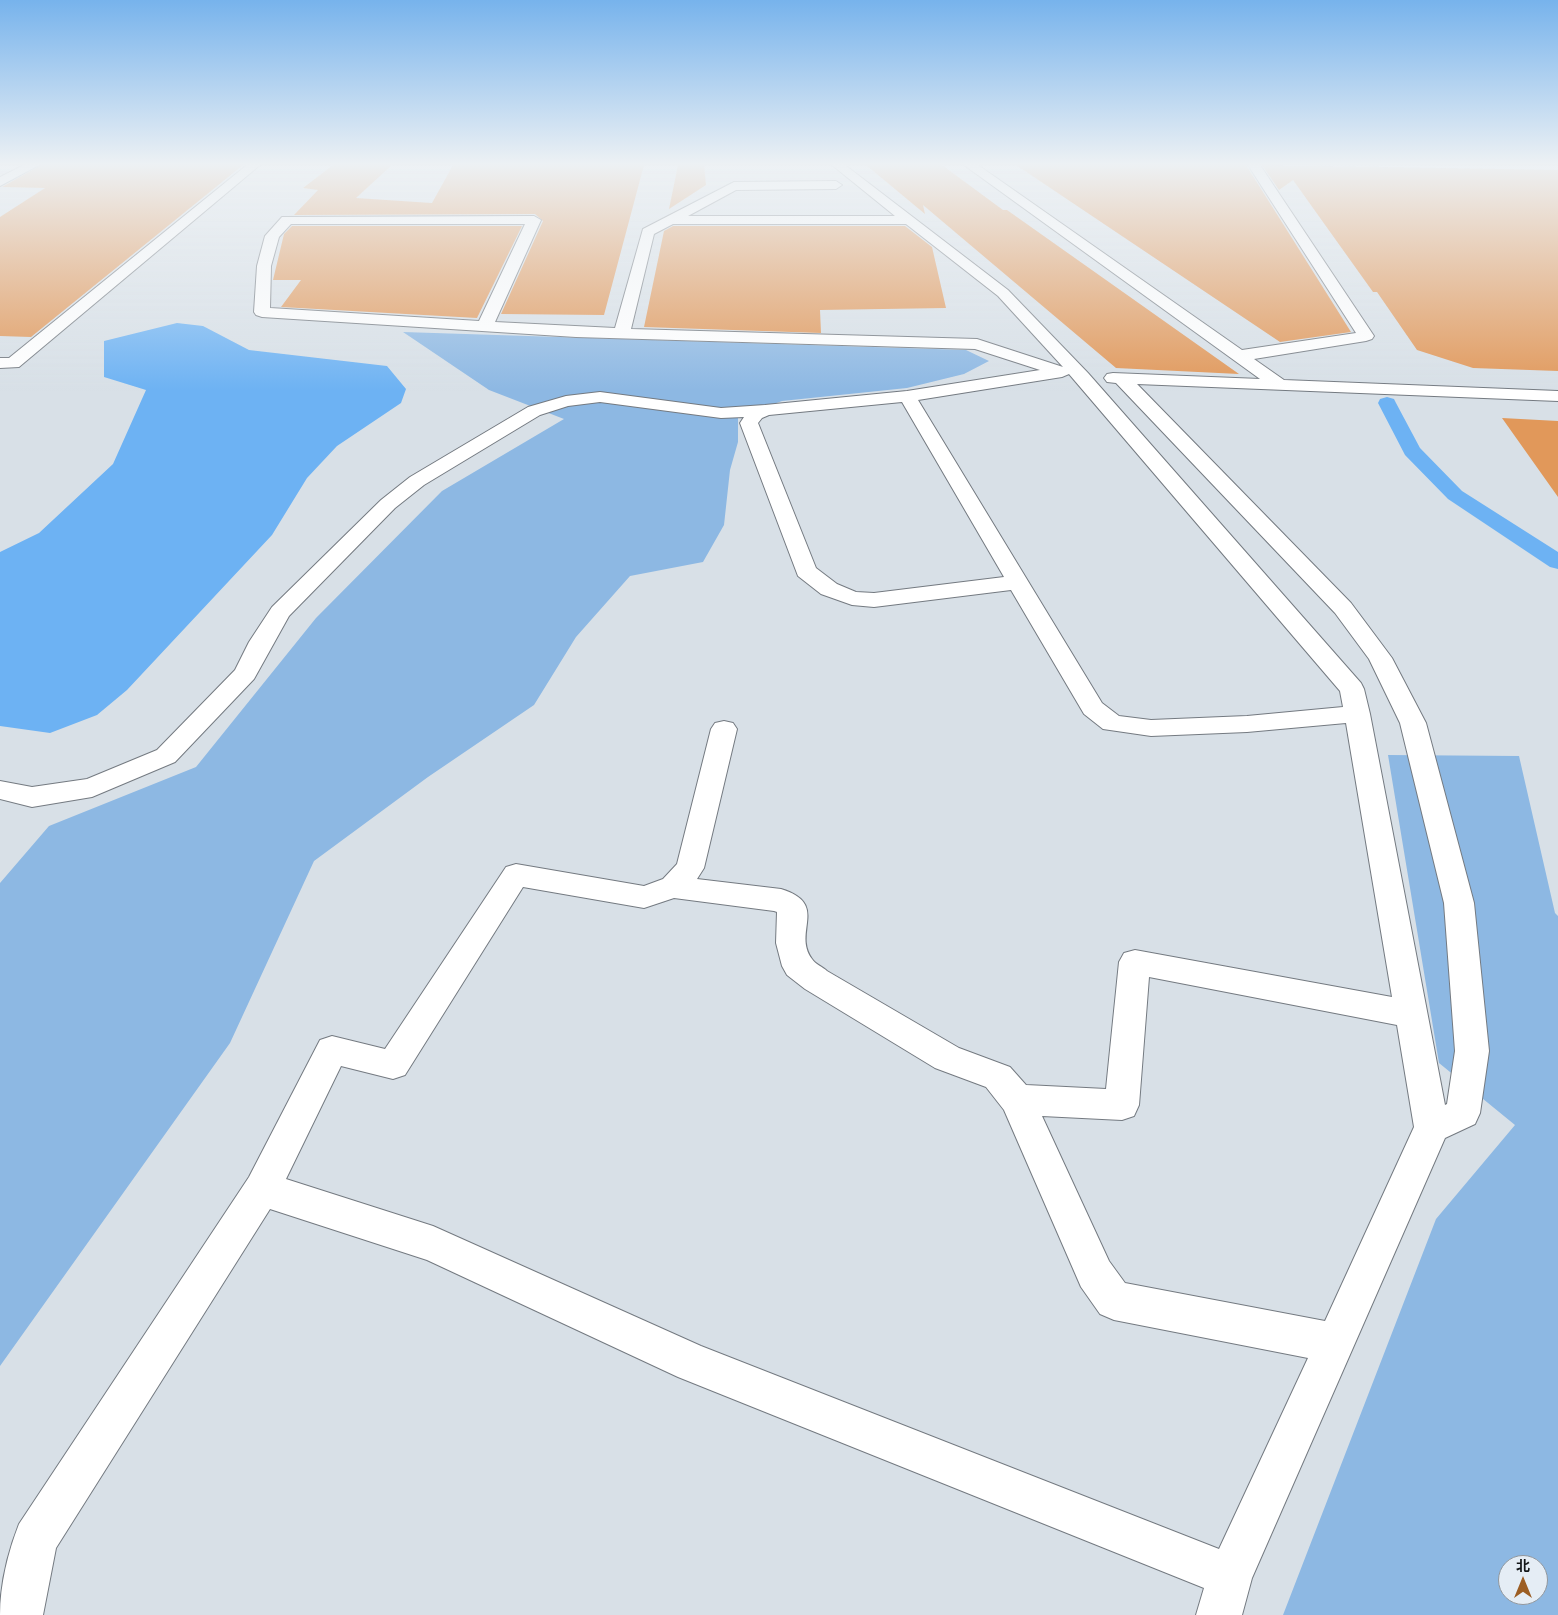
<!DOCTYPE html>
<meta charset="utf-8">
<style>
body{margin:0}
#map{position:relative;width:1558px;height:1615px;overflow:hidden;background:#d8e0e7;font-family:Lato,"Noto Sans SC",sans-serif}
canvas{display:block}
.north{position:absolute;left:1498px;top:1555px;width:50px;height:50px;box-sizing:border-box;background:#e5edf5;border:1px solid #91979d;border-radius:50%;rotate:0deg;font-size:14px;font-weight:700;line-height:20px;text-align:center;color:#131618}
.north::after{content:'';display:block;margin:auto;width:18px;height:22px;background:#9c5e24;clip-path:polygon(50% 0,100% 100%,50% 72%,0 100%)}
</style>
<div id="map">
<canvas width="1558" height="1615"></canvas>
<div class="north">北</div>
</div>
<script>
const ctx = document.querySelector('canvas').getContext('2d');
ctx.lineJoin = 'round';
function fillPath(path, color) { ctx.fillStyle = color; ctx.fill(path, 'evenodd'); }
function strokePath(path, color, width, dash) { ctx.strokeStyle = color; ctx.lineWidth = width; ctx.lineCap = dash ? 'butt' : 'round'; ctx.setLineDash(dash || []); ctx.stroke(path); }
const green = new Path2D(`
 M403,332L966,350L989,361L964,374L907,388L782,401L738,417V442L730,470L724,525L703,562L630,576L576,637L534,705L428,777L314,861L230,1043L0,1366V883L49,826L196,767L316,618L442,491L564,419L489,390Z
 M1388,755L1519,756L1555,913L1558,916V1615H1283L1436,1219L1515,1125L1439,1063ZM1508,1565H1538V1595H1508Z`);
const water = new Path2D(`
 M177,323L203,326L249,350L387,366L406,389L401,403L337,446L307,478L272,535L127,690L97,715L50,733L0,726V552L39,533L113,464L146,390L104,377V341Z`);
const canal = new Path2D(`
 M1387,397L1394,399L1396,403L1420,448L1462,491L1558,552V569L1550,567L1448,499L1405,455L1378,403L1380,399Z`);
const building = new Path2D(`
 M41,165H243L31,337L0,336V217L45,188L2,187Z
 M333,165H392L356,198L432,203L453,165H644L604,315L501,314L543,221L535,214L294,215L318,190L303,188Z
 M678,165H704L706,185L669,209Z
 M866,165H942L1003,210H1007L1239,374L1116,368L923,205L925,214Z
 M1016,165H1246L1351,332L1280,342Z
 M1262,165L1558,170V371L1473,368L1417,350L1377,292H1373L1293,180L1279,190Z
 M292,226H522L477,318L281,307L301,280H273L284,234Z
 M673,226H905L932,247L946,308L820,310L821,333L644,327L664,231Z
 M1502,418L1558,421V497Z`);
const minor = new Path2D(`
 M24,165H39L0,186V177Z
 M247,165H260L19,367L0,368V358H9Z
 M832,165H845L1008,290L1088,373L1361,683L1364,689L1370,714L1445,1105L1447,1104L1455,1051L1444,903L1400,723L1369,659L1335,613L1116,383L1107,382L1104,378L1107,374L1113,373L1260,379L964,165H978L1242,350L1356,333L1248,165H1260L1374,336L1372,339L1366,341L1254,359L1284,380L1558,391V401L1137,384L1351,603L1392,658L1426,723L1474,903L1489,1051L1480,1113L1475,1124L1445,1138L1252,1578L1242,1615H1196L1204,1588L678,1377L427,1260L270,1209L56,1548L43,1615H0C0,1585 8,1552 19,1524L249,1177L320,1040L332,1036L385,1049L506,867L516,864L644,886L663,879L677,864L711,729L715,723L724,721L733,723L737,729L704,868L697,879L781,889C830,904 792,932 812,959C815,964 823,967 827,971L959,1048L1010,1067L1026,1085L1106,1089L1119,962L1124,953L1135,950L1392,997L1346,723L1247,732L1151,736L1103,729L1084,714L1011,590L874,607L852,605L821,594L798,576L740,423L744,417L721,418L600,402L568,406L540,415L424,485L395,508L289,616L254,679L175,762L92,797L32,807L0,799V781L32,787L87,779L157,750L235,670L249,642L272,607L381,500L410,477L528,407L566,396L600,392L721,408L765,405L907,391L1040,370L975,349L576,337L262,317L256,315L254,312L257,266L265,236L282,217L534,216L541,220L495,322L615,328L643,229L734,182L836,181L842,185L836,189L736,190L688,216H895ZM291,224H525L479,321L270,308L271,266L279,237ZM673,224H906L998,296L1063,367L977,339L631,329L654,234ZM1069,374L1340,691L1343,707L1247,716L1151,720L1119,716L1102,703L918,400L1062,377ZM902,402L1004,577L874,593L856,592L837,584L816,568L758,423L762,418L769,415ZM523,887L644,908L674,898L774,911L777,912L776,943L782,966L787,975L805,989L935,1068L986,1087L1004,1110L1081,1287L1100,1314L1114,1320L1308,1358L1219,1549L701,1346L433,1226L286,1179L341,1066L393,1079L405,1075ZM1149,977L1397,1025L1414,1127L1325,1321L1125,1283L1109,1261L1042,1116L1122,1120L1134,1116L1139,1105Z`);
fillPath(green, '#8db8e3');
fillPath(water, '#6db2f3');
fillPath(canal, '#6db2f3');
fillPath(building, '#e1985a');
strokePath(minor, '#747a81', 2);
fillPath(minor, '#fff');
const sky = ctx.createLinearGradient(0, 0, 0, 391);
sky.addColorStop(0, '#77b3ec');
sky.addColorStop(0.42, '#edf1f4');
sky.addColorStop(1, '#edf1f400');
ctx.fillStyle = sky;
ctx.fillRect(0, 0, 1558, 391);
</script>
